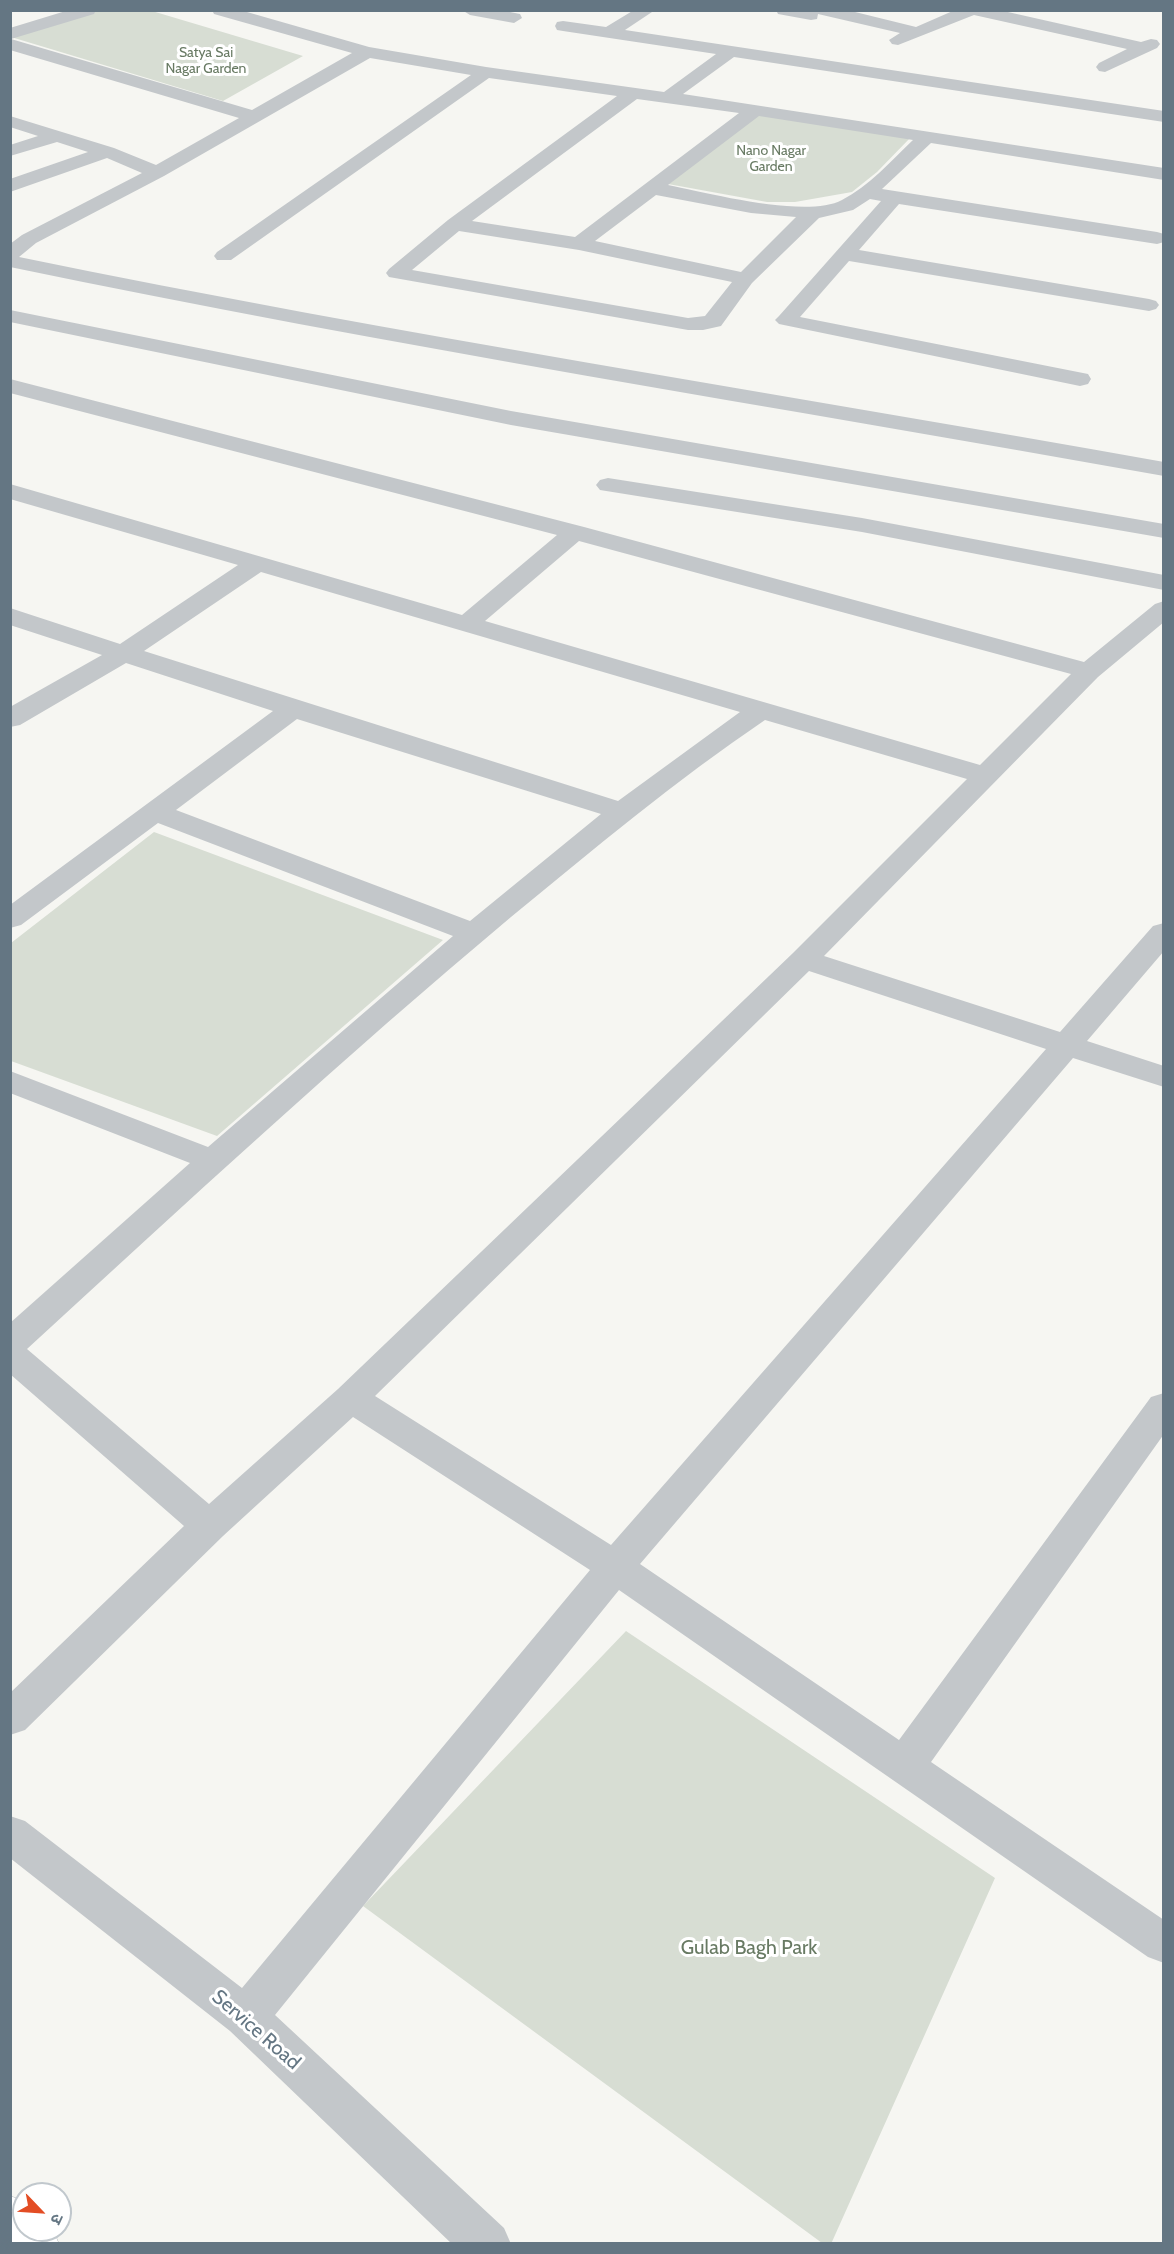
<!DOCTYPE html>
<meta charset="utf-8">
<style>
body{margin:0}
#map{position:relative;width:1174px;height:2254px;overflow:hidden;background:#f6f6f2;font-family:Cabin,"Noto Sans Devanagari",sans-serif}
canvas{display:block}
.frame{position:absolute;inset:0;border:12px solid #647683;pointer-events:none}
.north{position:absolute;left:12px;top:2182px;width:60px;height:60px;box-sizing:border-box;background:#fff;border:2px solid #c1c8cd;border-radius:50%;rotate:115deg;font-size:16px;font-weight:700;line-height:24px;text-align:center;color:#647683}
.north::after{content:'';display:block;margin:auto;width:21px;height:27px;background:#e34d24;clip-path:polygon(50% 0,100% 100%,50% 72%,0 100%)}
</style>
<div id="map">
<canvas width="1174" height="2254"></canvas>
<div class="frame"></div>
<div class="north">उ</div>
</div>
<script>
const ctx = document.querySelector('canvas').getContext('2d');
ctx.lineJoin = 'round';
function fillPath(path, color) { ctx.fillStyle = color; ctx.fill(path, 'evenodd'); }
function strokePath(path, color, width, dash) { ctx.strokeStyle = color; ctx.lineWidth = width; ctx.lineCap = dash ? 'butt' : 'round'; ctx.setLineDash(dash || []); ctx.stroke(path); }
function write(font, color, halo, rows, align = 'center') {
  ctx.font = font + ' Cabin,sans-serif'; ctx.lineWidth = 6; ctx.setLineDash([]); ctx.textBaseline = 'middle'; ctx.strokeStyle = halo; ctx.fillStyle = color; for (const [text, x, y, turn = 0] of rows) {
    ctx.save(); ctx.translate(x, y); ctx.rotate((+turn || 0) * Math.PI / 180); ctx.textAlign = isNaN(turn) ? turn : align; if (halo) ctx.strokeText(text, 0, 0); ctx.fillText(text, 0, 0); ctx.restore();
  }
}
const green = new Path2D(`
 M75,11H152L303,56L223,101L11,37Z
 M759,114L911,137L877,172L852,192L795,202H767L668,184Z
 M154,832L443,940L217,1136L11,1061V943Z
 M626,1631L995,1878L831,2244L822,2243L363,1906Z`);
const minor = new Path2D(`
 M69,10H96L94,14L11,39L252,110L352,53L214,14L212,10H240L369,47L486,67L664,92L716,54L563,31L557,30L555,26L557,22L563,21L606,27L634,10H655L625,30L1164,111V122L734,57L683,94L1164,168V180L931,143L882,189L1157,232L1164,234V242L1157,244L899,204L859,250L1149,299L1156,301L1159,305L1156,309L1149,311L849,261L800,317L1088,374L1091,379L1088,384L1080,386L779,324L775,320L779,316L881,201L870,199L853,210L819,218L752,283L721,326L703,330H688L389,277L386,273L389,269L448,220L617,96L489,78L231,260H217L214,256L217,252L471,75L370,58L164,176L36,243L19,257C399,335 782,394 1164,462V476C779,407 393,347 10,267V244L22,235L142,173L107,158L10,192V179L88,152L57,142L10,156V145L38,136L10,127V116L114,148L156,165L239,118L10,50V28ZM637,99L739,113L575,237L472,221ZM759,116L913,140C891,161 869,186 842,200C806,219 709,193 668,185ZM656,195L751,213L796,217L741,272L595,241ZM459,231L579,250L732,282L705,316L688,318L412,270Z
 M462,10H500L520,14L522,18L514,23L470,15Z
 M776,10H847L916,27L955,10H999L1141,42L1151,39L1157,40L1160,44L1157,48L1105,72L1099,71L1096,67L1099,63L1127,49L974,15L898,45L892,44L889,40L900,33L818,14L817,19L811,20L778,14Z
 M10,310L511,411L1164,524V538L511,425L10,322Z
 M10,379L584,527L1084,662L1155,604L1164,601V622L1098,677L824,956L1060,1032L1153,926L1164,923V951L1087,1041L1164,1066V1087L1073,1058L640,1564L899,1740L1151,1397L1164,1393V1434L931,1762L1164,1920V1963L1148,1957L619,1590L275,2015L504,2228L511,2244H452L230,2031L10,1858V1816L25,1821L242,1988L590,1570L353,1417L223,1536L25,1730L10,1735V1693L184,1526L10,1374V1323L190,1163L10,1093V1071L208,1147L453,936L158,823L21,925L10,928V905L273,711L126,663L20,725L10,727V707L102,655L10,625V608L120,644L238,565L10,499V484L462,615L557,535L10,393ZM579,541L1071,674L980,765L485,621ZM261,572L740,712L618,801L144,651ZM297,719L601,814L470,921L176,810ZM765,720L967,779L793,953L338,1389L209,1504L27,1349C186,1203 345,1056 511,917C594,849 676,780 765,720ZM809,971L1046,1049L611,1545L375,1396Z
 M608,478L862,518L1164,575V590L862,532L600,490L596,485L600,480Z`);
const primary = new Path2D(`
 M10,2196L24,2201V2230H53L59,2244H10Z`);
const farParknames = [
 ["Satya Sai",206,53],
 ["Nagar Garden",206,69],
 ["Nano Nagar",771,151],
 ["Garden",771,167]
];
const nearParknames = [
 ["Gulab Bagh Park",749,1948]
];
const nearStreetnames = [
 ["Service Road",256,2030,41]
];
fillPath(green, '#d7ddd3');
strokePath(primary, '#b6babe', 1);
fillPath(minor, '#c3c7ca');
fillPath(primary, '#fff');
write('14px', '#687a63', '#fff', farParknames);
write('20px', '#687a63', '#fff', nearParknames);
write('20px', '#647683', '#fff', nearStreetnames);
</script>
